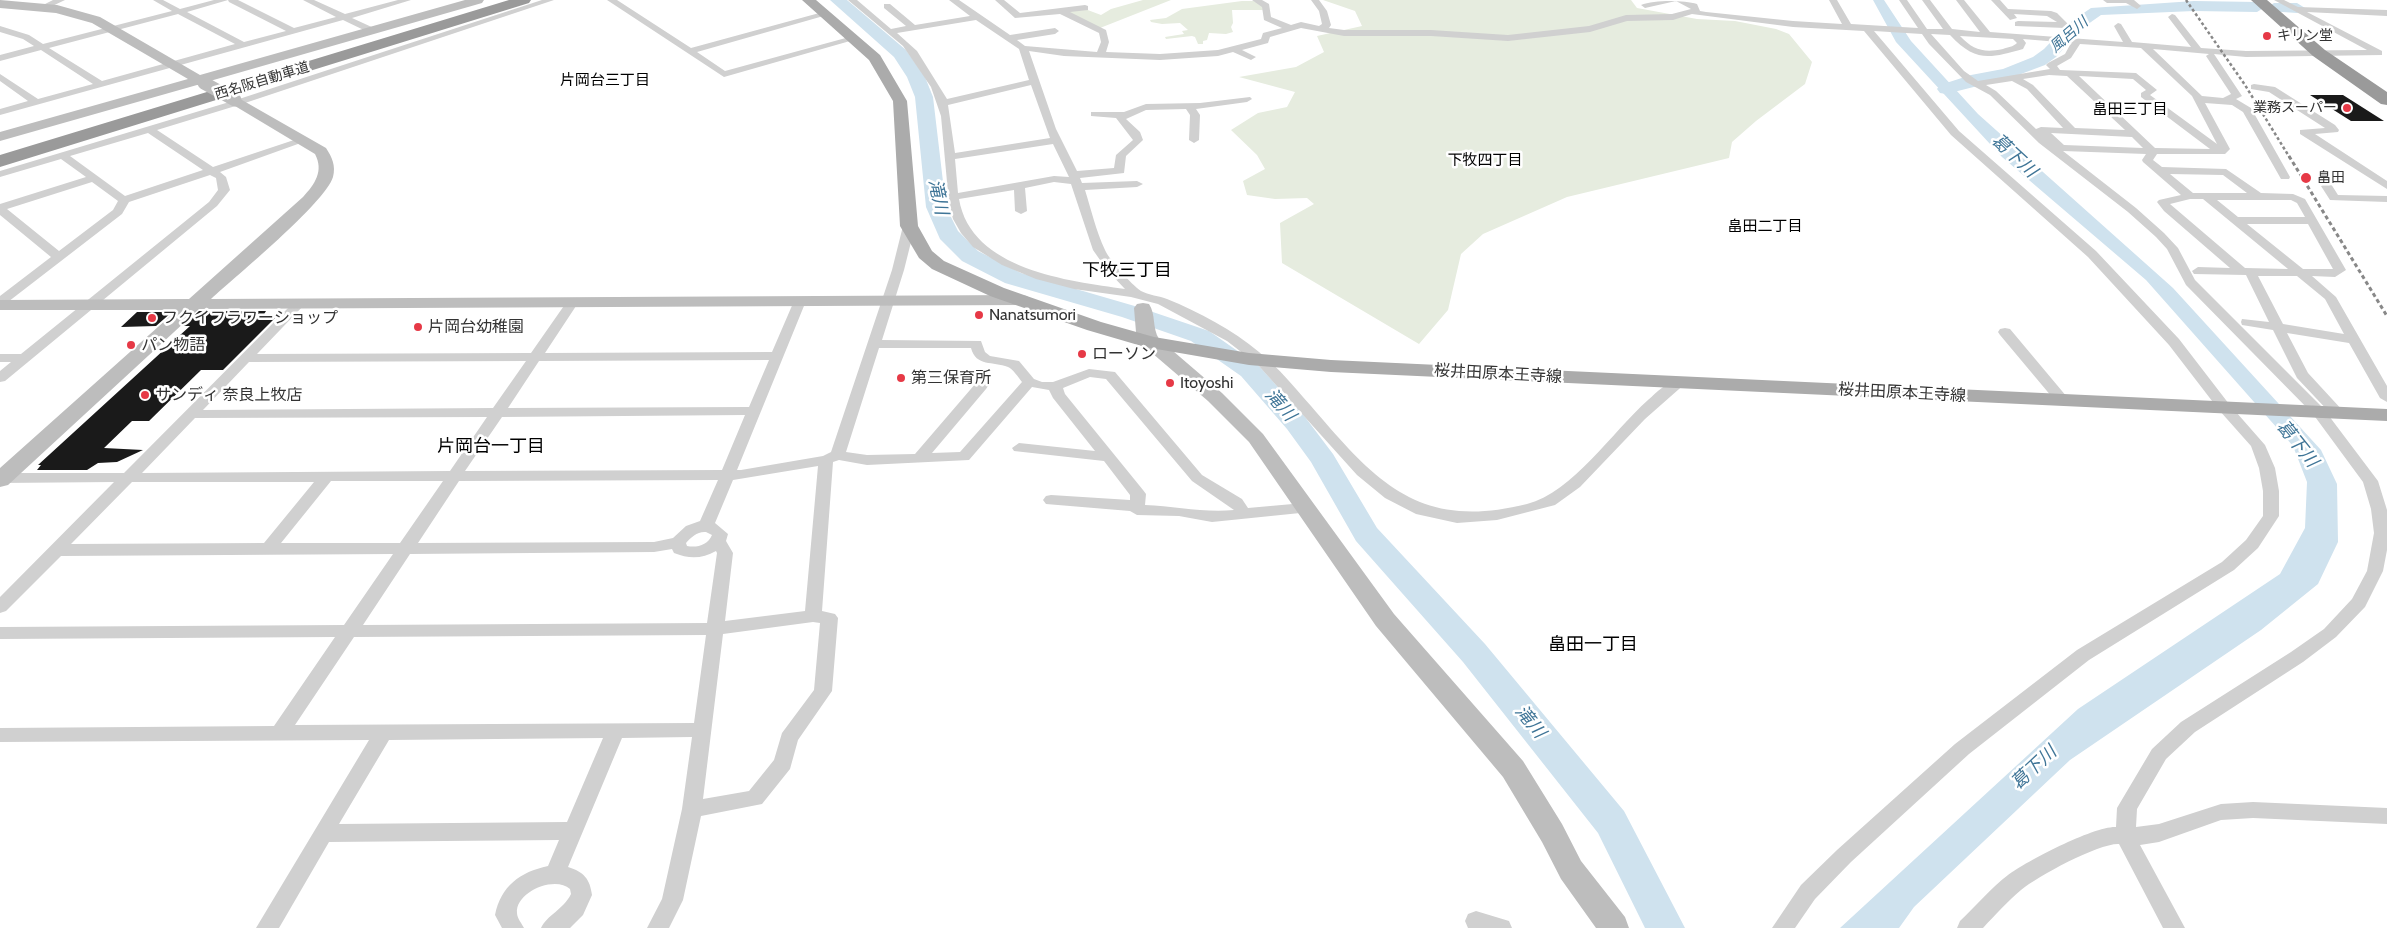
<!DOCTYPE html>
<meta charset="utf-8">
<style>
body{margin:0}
canvas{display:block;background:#fff}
</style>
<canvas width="2387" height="928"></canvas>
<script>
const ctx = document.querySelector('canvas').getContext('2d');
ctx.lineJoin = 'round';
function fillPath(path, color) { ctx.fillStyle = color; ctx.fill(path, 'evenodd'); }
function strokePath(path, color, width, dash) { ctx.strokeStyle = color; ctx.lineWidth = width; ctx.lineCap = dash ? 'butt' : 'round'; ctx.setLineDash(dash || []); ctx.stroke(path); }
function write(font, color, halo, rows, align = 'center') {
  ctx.font = font + ' Cabin,"Noto Sans JP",sans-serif'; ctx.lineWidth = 5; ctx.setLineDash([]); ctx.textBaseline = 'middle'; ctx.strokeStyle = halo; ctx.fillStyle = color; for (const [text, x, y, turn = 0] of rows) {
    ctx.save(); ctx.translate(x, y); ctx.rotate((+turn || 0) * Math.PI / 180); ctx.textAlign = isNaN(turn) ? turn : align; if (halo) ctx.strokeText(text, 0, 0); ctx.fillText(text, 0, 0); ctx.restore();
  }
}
const green = new Path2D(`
 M1143,0H1171L1100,28L1065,12L1085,9L1101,15L1111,9Z
 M1323,0H1631L1637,8L1697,19L1735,21L1776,29L1789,34L1812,62L1805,84L1756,121L1732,142L1729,158L1567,197L1483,234L1461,254L1448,310L1419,344L1282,263L1280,223L1314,204L1307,198L1275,199L1247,195L1243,181L1265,169L1257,155L1231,130L1258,113L1287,107L1295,92L1239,77L1296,67L1324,52L1317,36L1362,26L1355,11Z
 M1242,1H1254L1262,5L1263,10H1232L1233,23L1231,27L1233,32L1226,34L1209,33L1207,40L1203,41V44H1198L1195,37L1192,36L1166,39L1165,37L1184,34L1182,31L1188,30L1180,23L1162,24L1151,22L1150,20L1166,18L1182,9Z`);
const water = new Path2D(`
 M1873,0H1884L1911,41L1978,114L2173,288L2321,450L2337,484L2338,542L2318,584L2261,630L2070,760L1914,907L1899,928H1840L2078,709L2280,574L2305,528L2307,482L2293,446L2146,280L2002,157L1896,42Z`);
const river = new Path2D(`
 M830,0H847L906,50L925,77L933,97L946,207L958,231L978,251L1021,273L1138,307L1209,331L1259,366L1305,417L1333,454L1377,528L1485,644L1624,811L1685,928H1645L1598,833L1463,662L1356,541L1311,462L1287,429L1241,376L1191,341L1122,317L1005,283L962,261L940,239L926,207L915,97L907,77L894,57Z
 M2194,1L2257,2L2265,7L2257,12L2194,11L2101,15L2081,29L2056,57L2045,65L2013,77L1946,94L1940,93L1937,89L1940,85L1971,75L2003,69L2033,57L2044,49L2069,23L2091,8Z
 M2274,3H2297L2305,8L2297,13L2268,11L2266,8Z`);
const building = new Path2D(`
 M2310,95H2343L2384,121H2351Z
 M199,311H266L263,316L275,318L223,370H201L149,421H132L104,448L143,450L117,462L98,463L87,470H37L41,465H38L190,326H183Z
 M137,312H172L156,326L121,327Z`);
const street = new Path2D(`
 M53,0H65L46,9L39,7Z
 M153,0H163L180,9L214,0H238L294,28L336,17L303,0H314L345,14L398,0H411L352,18L376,29V33H370L343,20L0,115V109L28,101L0,81V74L38,99L93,84L41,50L0,61V55L34,46L23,39L0,32V26L29,35L43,44L172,11ZM228,0L229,2L286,31L244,42L187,12ZM178,14L235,44L102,81L49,48Z
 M542,0H554L242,104L157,130L213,167L300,138L304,137L309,140L220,172L226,177L230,190L217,206L5,381L0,382V371L11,362H0V354H21L209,202L218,190L216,178L210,175L129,202L122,214L4,305L0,306V296L51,257L0,215V204L86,177L61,159L0,177V171L236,100ZM148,133L203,170L125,196L70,156ZM92,182L118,201L113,210L59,251L7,209Z
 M607,0H617L691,48L823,12L827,15L697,52L725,71L853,36L857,39L724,77Z
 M848,0H857L891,29L906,26L884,8V4H890L915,25L970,16L949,0H959L1010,35L1055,28L1059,31L1055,34L1017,40L1025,46L1097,52L1101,42L1099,33L1060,14L1015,18L995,0H1004L1020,13L1085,5L1088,6V10L1070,12L1106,30L1109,42L1106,52L1160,54L1218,50L1261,39L1263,33L1282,28L1264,20L1262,7L1252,0H1262L1269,4L1271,17L1291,25L1301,22L1319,26L1322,24L1319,11L1311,0H1319L1327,11L1331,25L1329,28L1344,30H1431L1508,35L1589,26L1626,15L1672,14L1691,9L1676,1L1645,8L1641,5C1654,0 1683,0 1697,4L1700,11L1706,12L1793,21L1842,24L1829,0H1837L1851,24L1918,28L1899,0H1907L1927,29H1943L1922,0H1930L1952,29L1980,32L1956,0H1964L1990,32L2123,42L2114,26L2118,23L2121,24L2132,42L2191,47L2168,17L2172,14L2175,15L2201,48L2246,51L2367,50L2274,0H2284L2298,7L2387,10V16L2307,12L2382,51V55L2246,57L2214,54L2242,96L2236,99L2251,108L2290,177L2289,179H2281L2243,112L2232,105L2205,103L2230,149L2225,154H2157L2153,160L2162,167L2226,169L2261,193L2293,194L2305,199L2346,270L2335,277L2312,276L2336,297L2387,386V402L2380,398L2349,343L2287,333L2308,373L2344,412L2337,416L2332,415L2297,378L2273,330L2242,325L2241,322L2242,319L2269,322L2246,275L2194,274L2192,271L2198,267L2230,268L2164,211L2157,202L2159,200L2181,195L2143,162L2142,160L2146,154L2063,151L2136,208L2164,233L2178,248L2195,280L2323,408L2378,481L2387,510V550L2383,571L2365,607L2336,637L2303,662L2195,732L2166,759L2137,809L2136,827L2159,824L2221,804L2253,802L2387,808V824L2253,818L2221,820L2159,842L2140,845L2185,928H2163L2119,844C2099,843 2038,876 2021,890C2008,901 1995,915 1983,928H1957L1960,921C1976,906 1991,888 2008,875C2027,861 2094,826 2116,827L2117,808L2152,749L2181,722L2291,652L2324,629L2352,599L2367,571L2374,533L2371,509L2363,482L2313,414L2186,285L2167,249L2156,237L2128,212L2039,143L1990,95L1966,82L1929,44L1922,34L1874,31L1959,131L2096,251L2179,339L2229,404L2265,445L2275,468L2279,491V516L2258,548L2234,570L2089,660L1969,754L1851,862L1815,899L1795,928H1772L1801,885L1837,850L1955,744L2077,650L2222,562L2246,540L2263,516V491L2259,468L2251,446L2219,410L2169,345L2088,257L1951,135L1864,31L1793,27L1692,14L1673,20L1627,21L1590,32L1508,41L1431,36H1344L1301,28L1270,37L1268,43L1242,50L1256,57L1251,60L1233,52L1218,56L1160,60L1064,56L1029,51L1056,129L1077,171L1114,168L1116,155L1133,140L1116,118L1091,116V112H1124L1146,104L1200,103L1250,97L1252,99L1247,102L1196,109L1200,115L1199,140L1194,143L1189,140L1190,115L1186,109L1146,110L1126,119L1140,132L1143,140L1126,156L1124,173L1080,178L1082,183L1137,181L1143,184L1137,187L1085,190C1091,209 1096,231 1105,250C1110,261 1131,284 1141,291C1148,295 1160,296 1167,299C1199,312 1233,330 1259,352C1279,368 1295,388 1311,406C1376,482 1419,531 1527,504C1573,492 1612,432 1648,400C1657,392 1668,381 1680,378L1687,382L1645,419L1580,487L1555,505L1497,520L1457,523L1416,514L1385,498L1357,475L1258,365L1227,341L1158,304L1131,297L1074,289L1036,279L1002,265L973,247L961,233L953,219L949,204L941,116L931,87L903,46ZM976,20L1019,49L1029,80L947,99L917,51L897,33ZM1931,34L1950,35C1976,63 1990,58 2023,49L2026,43L2023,39L2071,43L2065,54L2048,63L2046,65L2050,69L1978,81L1964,71ZM1960,36L2013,39L2017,43C2013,47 2008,47 2003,49C1984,53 1973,50 1960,36ZM2080,44L2141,48L2192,96L2217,144L2150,95L2157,90L2136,73L2060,70L2057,66L2071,58ZM2153,49L2209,54L2206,56L2231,94L2223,98L2202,96ZM2049,75L2067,76L2125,130L2075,128L2033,85L2023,79ZM2079,76L2133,79L2146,90L2141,93V97L2210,149L2155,148ZM2012,81L2027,89L2063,128L2041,127L2036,129L1996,91L1986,85ZM1031,85L1050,138L955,153L948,105ZM2051,133L2132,137L2143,148L2064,145ZM1053,144L1069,177L1054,176L958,193L955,159ZM2170,174L2223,175L2247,193H2193ZM1054,182L1071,184L1093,250L1107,270L1125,289C1069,281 971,270 959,199L1014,190L1015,211L1021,214L1027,211L1025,188ZM2190,199H2203L2288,269L2245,268L2170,204ZM2217,200H2291L2297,203L2305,217H2238ZM2247,224H2308L2333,269H2303ZM2258,276H2297L2325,299L2344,334L2283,324Z
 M1991,0H2000L2008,9L2051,11L2057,13L2069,25L2065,28L2015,26V22L2018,21L2057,22L2047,16L2014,14L2017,18L2010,20Z
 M2103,0H2134L2141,6L2137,9L2126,3H2107Z
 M2254,84L2275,87L2335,125L2339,130L2338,132L2315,134L2387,181V189L2300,134V130L2325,128L2269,92L2251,89V85Z
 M2327,183L2331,184L2338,195L2387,196V202L2330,200L2321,186Z
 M909,223L915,226L904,270L882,340L981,341L985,352L990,356L1019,361L1034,379L1042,382H1053L1089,369L1115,372L1202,475L1242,499L1248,508L1304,503L1310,504L1312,508L1310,512L1212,522L1179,516L1137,515L1130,511L1046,504L1043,500L1046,496L1051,495L1130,500V495L1104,461L1014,451L1012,448L1019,443L1095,451L1053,398L1049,390L1032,387L969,460L867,465L839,460L833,462L822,611L835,614L838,618L832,691L798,740L790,769L762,804L701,816L683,900L669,928H647L662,899L682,809L692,737L622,738L568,867C584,872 590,879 592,895L583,915L570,928H541C547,915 563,910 571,894L570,889C555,875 515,892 517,913C517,918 522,924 524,928H502L495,915C501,886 520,872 548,866L559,840L329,842L279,928H256L369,740L0,742V728L274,726L335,637L0,639V627L344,625L393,554L61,556L6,611L0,613V597L114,482L0,483V473H124L295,301H303L305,304L257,354L531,353L568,300L572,299L578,303L545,353L772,352L794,301L800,297L804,298L806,301L737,470H741L823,456L831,452L892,270L903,226ZM879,348H971C976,367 993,361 1008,367C1013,369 1018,377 1022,382L960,452L932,453L986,389L988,386L986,383H976L915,454L867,455L846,452ZM769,360L749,407L508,408L539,361ZM526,361L493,408L203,410L249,362ZM1090,377L1106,379L1192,481L1234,510C1204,513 1175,506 1145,505L1146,494L1143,490L1065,394L1063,388ZM745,415L722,470L465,471L502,417ZM487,417L450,471L142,473L195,418ZM818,466L805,611L725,621L733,553L726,541L728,534L715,523L733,480ZM718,480L700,521L686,526L673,538L654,542L418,543L459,481ZM331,481H443L400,543H281ZM132,482H314L264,543L71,544ZM706,532L712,535C708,545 697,548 687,546L686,543C691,537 698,531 706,532ZM672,549L674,553C689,559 702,559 716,551L717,553L707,623L363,625L410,554L654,552ZM813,622L820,623L814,690L782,733L774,760L749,791L703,799L723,634ZM706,635L694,723L295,725L354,637ZM603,738L567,822L339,824L389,740Z
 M2005,328L2010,329L2067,397L2069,400L2067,403H2057L2000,335L1998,332L2000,329Z
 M1476,911L1509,921L1512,928H1468L1465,921L1468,914Z`);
const secondary = new Path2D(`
 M0,0L57,5L100,17L200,75L465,0H484L482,3L210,81L209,86L197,85L0,141V132L188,79L92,23L56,13L0,8Z
 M235,96L326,148C332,157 336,166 333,177C325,203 236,276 211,299L1021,295L1027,296L1030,300L1027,304L1021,305L199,309L8,485L0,487V468L177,310H0V300L189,299L303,197C315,184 324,171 315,154L230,103L228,100L230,97Z
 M1143,303L1149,304C1156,314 1152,328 1159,339L1222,393L1263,434L1394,614L1523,761L1562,824L1581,861L1625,917L1629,928H1596L1561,879L1542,842L1503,777L1376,626L1249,442L1208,401L1145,347L1136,332L1134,308L1137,304Z`);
const primary = new Path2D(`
 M802,0H816L880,55L907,101L918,226L932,251L944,261L1004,288L1101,322L1154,337L1249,353L1331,360L2387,409V421L1331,372L1249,365L1145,347L1087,330L990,296L932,269L919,258L900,226L893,101L869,60Z`);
const highway = new Path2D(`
 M509,0H531L529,3L0,167V155Z
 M2251,0H2267L2325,50L2387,92V105L2381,104L2313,56Z`);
const railFar1 = new Path2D(`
 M2186,0L2245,85L2290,158`);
const rail = new Path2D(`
 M2289,156L2387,316`);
const secondaryBridge = new Path2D(`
 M204,83L235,100`);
const markers = [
 [2267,36,5,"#e63946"],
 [2347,108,5,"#e63946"],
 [2306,178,6,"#e63946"],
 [979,315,5,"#e63946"],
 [152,318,5,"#e63946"],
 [418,327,5,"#e63946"],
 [131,345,5,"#e63946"],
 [1082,354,5,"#e63946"],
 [901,378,5,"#e63946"],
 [1170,383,5,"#e63946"],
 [145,395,5,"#e63946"]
];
const farPoinames = [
 ["キリン堂",2277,36],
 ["業務スーパー",2337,108,"right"],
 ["畠田",2317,178]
];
const farStreetnames = [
 ["西名阪自動車道",262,81,-17]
];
const farWaternames = [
 ["風呂川",2069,35,-41]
];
const farNeighbourhoodnames = [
 ["片岡台三丁目",605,81],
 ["畠田三丁目",2130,110],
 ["下牧四丁目",1485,161],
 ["畠田二丁目",1765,227]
];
const poiNames = [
 ["Nanatsumori",989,315],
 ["フクイフラワーショップ",162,318],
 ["片岡台幼稚園",428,327],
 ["パン物語",141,345],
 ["ローソン",1092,354],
 ["第三保育所",911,378],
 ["Itoyoshi",1180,383],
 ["サンディ 奈良上牧店",155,395]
];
const streetNames = [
 ["桜井田原本王寺線",1498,374,3],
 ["桜井田原本王寺線",1902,393,3]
];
const waterNames = [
 ["葛下川",2014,156,43],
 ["滝川",938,197,78],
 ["滝川",1280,405,49],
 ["葛下川",2297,444,51],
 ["滝川",1530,722,51],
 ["葛下川",2034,768,-43]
];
const neighbourhoodNames = [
 ["下牧三丁目",1127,271],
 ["片岡台一丁目",491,447],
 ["畠田一丁目",1593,645]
];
fillPath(green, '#e6ecdf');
fillPath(water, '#cfe2ee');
fillPath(river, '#cfe2ee');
fillPath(building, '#1a1a1a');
fillPath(street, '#d0d0d0');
fillPath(secondary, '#bdbdbd');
fillPath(primary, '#ababab');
fillPath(highway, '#9a9a9a');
strokePath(railFar1, '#888', 2.5, [3, 2.5]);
strokePath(rail, '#888', 3, [4, 3]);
strokePath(secondaryBridge, '#bdbdbd', 13);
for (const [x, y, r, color] of markers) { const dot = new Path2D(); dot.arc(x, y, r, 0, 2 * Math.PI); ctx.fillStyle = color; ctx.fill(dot); strokePath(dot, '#fff', 2); }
write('14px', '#333', '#fff', farPoinames, 'left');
write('14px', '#333', '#fff', farStreetnames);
write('italic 15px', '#3f7597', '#fff', farWaternames);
write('15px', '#000', '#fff', farNeighbourhoodnames);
write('16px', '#333', '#fff', poiNames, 'left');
write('16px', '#333', '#fff', streetNames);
write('italic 18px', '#3f7597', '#fff', waterNames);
write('18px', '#000', '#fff', neighbourhoodNames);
</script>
